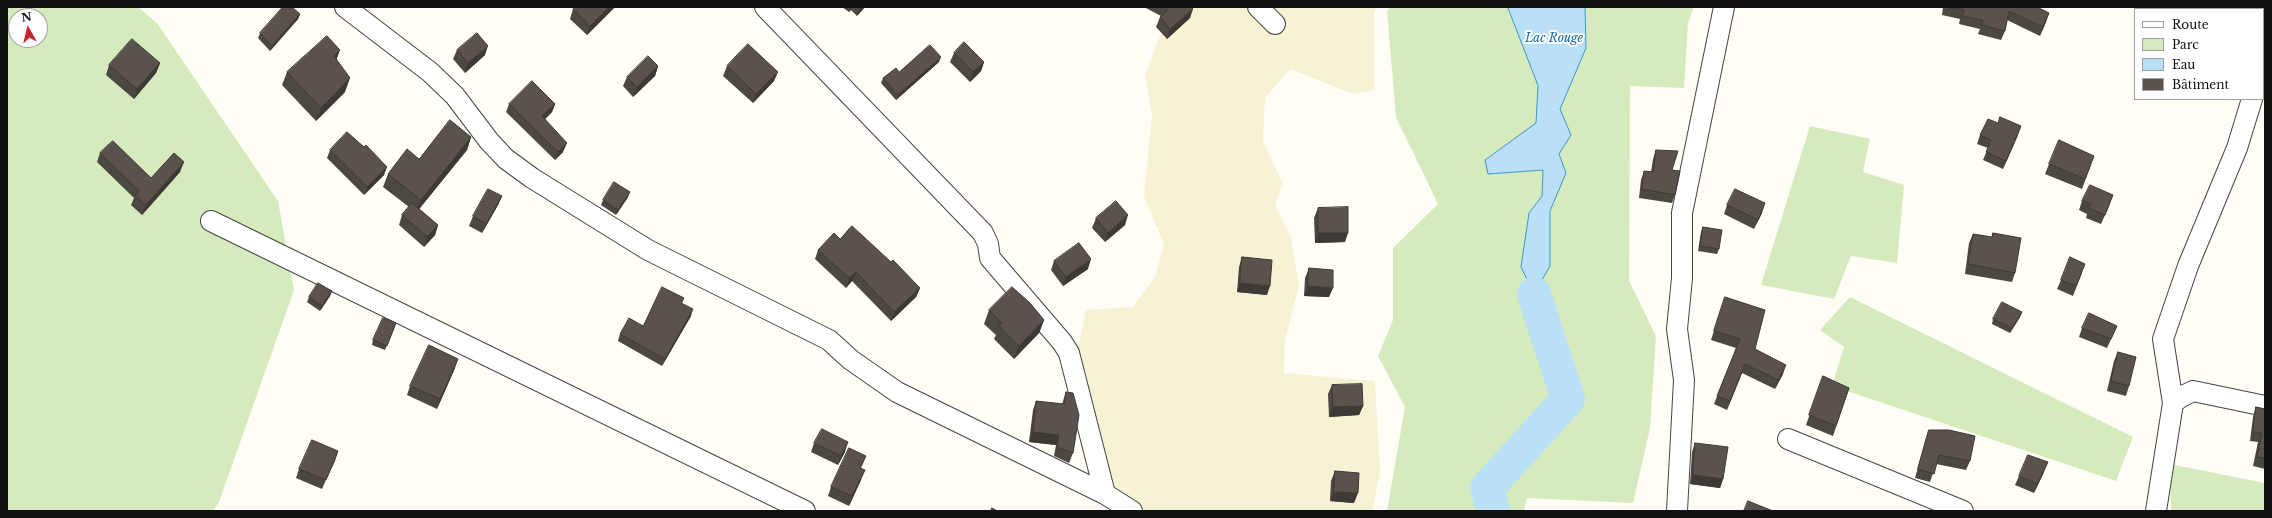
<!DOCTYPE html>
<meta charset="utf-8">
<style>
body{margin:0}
#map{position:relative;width:2272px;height:518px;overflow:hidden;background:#fffdf5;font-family:"Libre Baskerville",serif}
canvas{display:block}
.frame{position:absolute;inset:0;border:8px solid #111;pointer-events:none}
.legend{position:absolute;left:2134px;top:8px;width:130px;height:92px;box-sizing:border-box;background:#fff;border:1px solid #a0a0a0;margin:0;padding:5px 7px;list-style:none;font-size:12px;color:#111}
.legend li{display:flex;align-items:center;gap:8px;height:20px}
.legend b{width:20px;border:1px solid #a0a0a0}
.north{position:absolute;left:8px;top:8px;width:40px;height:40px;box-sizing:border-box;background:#fff;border:1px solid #a0a0a0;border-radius:50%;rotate:352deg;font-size:11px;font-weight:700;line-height:16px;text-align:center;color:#111}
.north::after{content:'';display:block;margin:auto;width:14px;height:18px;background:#c4262e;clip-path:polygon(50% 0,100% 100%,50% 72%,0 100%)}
</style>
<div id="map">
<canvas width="2272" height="518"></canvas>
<div class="frame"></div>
<ul class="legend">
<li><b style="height:5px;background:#fff"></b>Route</li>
<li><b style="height:11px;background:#d5ebbd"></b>Parc</li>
<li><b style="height:11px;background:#b9e0f7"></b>Eau</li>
<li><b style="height:11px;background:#5a524d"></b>Bâtiment</li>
</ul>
<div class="north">N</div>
</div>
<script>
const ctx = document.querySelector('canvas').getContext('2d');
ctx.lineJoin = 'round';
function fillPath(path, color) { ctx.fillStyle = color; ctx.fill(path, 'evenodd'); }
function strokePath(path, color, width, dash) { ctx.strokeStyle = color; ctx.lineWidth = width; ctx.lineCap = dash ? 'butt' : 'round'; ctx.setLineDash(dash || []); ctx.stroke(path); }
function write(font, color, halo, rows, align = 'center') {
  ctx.font = font + ' "Libre Baskerville",serif'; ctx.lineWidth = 4; ctx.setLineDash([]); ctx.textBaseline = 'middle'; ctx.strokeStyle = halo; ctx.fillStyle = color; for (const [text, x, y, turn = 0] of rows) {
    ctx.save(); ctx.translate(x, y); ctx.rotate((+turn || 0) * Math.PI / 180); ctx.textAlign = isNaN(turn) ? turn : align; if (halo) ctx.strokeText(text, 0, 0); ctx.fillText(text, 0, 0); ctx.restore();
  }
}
const farmland = new Path2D(`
 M1171,7H1378L1374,12V90L1353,94L1290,69L1265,98L1263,141L1283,184L1275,205L1291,238L1299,285L1285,340L1284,373L1375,381L1380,472L1372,511H1140L1115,490L1078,349L1086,310L1133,307L1155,277L1164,245L1144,196L1152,114L1145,75Z`);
const green = new Path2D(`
 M7,7H138L157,23L278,201L294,290L219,502L213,511H7ZM16,16H40V40H16Z
 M1391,7H1694L1688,23L1684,88L1630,86L1629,281L1656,336L1650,428L1633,503L1527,498L1524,511H1387L1405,407L1378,356L1393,320V248L1438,204L1396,117L1387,11Z
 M1810,126L1870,139L1863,172L1904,185L1897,263L1851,256L1834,299L1761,285Z
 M1850,297L2133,437L2116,481L1832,386L1844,347L1820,330Z
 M2170,464L2265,483V511H2171Z`);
const water = new Path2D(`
 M1508,7H1585L1586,48L1560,109L1571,135L1559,154L1566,173L1550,211V266L1534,294L1521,267L1529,213L1542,196L1543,170L1488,174L1485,160L1536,123L1538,86Z`);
const river = new Path2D(`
 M1493,511L1487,488L1568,399L1534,294`);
const street = new Path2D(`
 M345,7L430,72L455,96L489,141L506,159L532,178L648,250L829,340L851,360L897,392L1105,494L1132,511
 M765,7L983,233L988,244L990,258L1062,342L1069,353L1105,494
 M1258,7L1275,24
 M2263,61L2265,55
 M211,221L805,511
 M2173,403L2163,339L2188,266L2237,148L2252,99
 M1788,439L1963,511
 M1677,511L1684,380L1677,329L1682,278V213L1724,7
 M2156,511L2173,403L2181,397L2193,391L2265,406`);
const wall = new Path2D(`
 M615,7L587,35L570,19L573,9Z
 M842,7H865L857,16L851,10L849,12Z
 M1144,7H1191L1190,18L1167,39L1156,27L1160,17L1161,16Z
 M1943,7H2037L2046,22L2040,36L2007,20L2005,31L2001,40L1978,34L1980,29L1959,24L1960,19L1942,15Z
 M300,14L298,19L270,51L258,38L260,33Z
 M457,50L485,55L465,73L453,59Z
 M954,53L984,62L981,71L970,82L950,62Z
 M336,59L345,92L316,121L282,85L287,72Z
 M939,62L896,100L881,83L883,78L899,72Z
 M160,63L156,73L134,99L106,75L109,65Z
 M658,66L655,76L633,97L623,86L627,77Z
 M727,66L774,81L753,103L723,76Z
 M509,104H555L552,112L545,119L563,152L555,160L506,112Z
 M1980,135H2018L2003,169L1983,160L1988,148L1977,144Z
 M471,137L467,150L419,209L438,225L435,235L424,247L399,225L402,215L409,207L383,187L388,174L419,159Z
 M330,150L384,175L364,195L327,158Z
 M1656,150L1672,170L1675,195L1672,203L1639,198L1641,180L1644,171L1651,172L1653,159Z
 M100,153L151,178L180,172L142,215L131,205L134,198L97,162Z
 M2049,164L2091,165L2082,189L2045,174Z
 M502,196L498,205L482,233L469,226L473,216Z
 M628,197L616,215L601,205L603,200Z
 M2082,201L2110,204L2101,224L2086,218L2087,214L2079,210Z
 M1727,205L1762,213L1754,229L1724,214Z
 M1318,208L1345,242L1315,243L1314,218Z
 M1096,218L1125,225L1105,242L1092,228Z
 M1703,227L1719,249L1717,254L1698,251L1701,232Z
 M1993,233L2015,273L2012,282L1965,274L1969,243L1973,234L1992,237Z
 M840,239L891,262L920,288L916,297L891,321L852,281L846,288L815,259L818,250Z
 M1242,257L1267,295L1237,292L1239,267Z
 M1054,261L1088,269L1063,286L1051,270Z
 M1309,268L1329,297L1304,296L1305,278Z
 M2082,273L2073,296L2057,289L2061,280Z
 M332,291L330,296L320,311L307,302L309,297Z
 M1725,297L1755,349L1783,374L1775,389L1742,373L1727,410L1714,404L1736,348L1711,340Z
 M684,298L682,303L691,316L662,366L618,341L620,334L643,326Z
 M989,310L1044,320L1039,333L1014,359L994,339L996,335L984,324Z
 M2022,312L2020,317L2010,333L1992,324L1993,319Z
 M396,323L385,350L372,345L373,340Z
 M2117,326L2113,335L2107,348L2079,337L2082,328Z
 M2118,352L2129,386L2126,396L2107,391L2114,361Z
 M455,368L437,409L407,395L410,386Z
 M1823,376L1849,388L1833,436L1806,425Z
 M1332,385L1363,406L1359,415L1329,417L1328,394Z
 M1066,392L1073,453L1069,463L1054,456L1056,445L1029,442L1033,410L1036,401L1062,404Z
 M2256,407L2265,409V469L2253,466L2258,442L2250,441L2253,417Z
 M1929,430L1970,461L1966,470L1936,464L1930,482L1915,478L1926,439Z
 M814,443L845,452L838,465L811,452Z
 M1695,443L1723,479L1720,488L1690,484L1692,452Z
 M338,451L322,489L296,478L299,469Z
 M866,456L861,468V480L849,506L828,496L831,487Z
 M1335,471L1354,503L1330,501L1331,481Z
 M2044,472L2034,493L2015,485L2019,476Z`);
const shadedWall = new Path2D(`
 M609,7H615L587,35L590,26Z
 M850,7H852L851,10L849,12Z
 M860,7H865L857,16Z
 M1193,9L1190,18L1167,39L1170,29Z
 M2049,13L2046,22L2040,36L2043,27Z
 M300,14L298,19L270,51L272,46Z
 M488,46L485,55L465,73L468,63Z
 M340,50L335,64L334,56Z
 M941,57L939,62L896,100L898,95Z
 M984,62L981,71L970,82L973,72Z
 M160,63L156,73L134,99L137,89Z
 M658,66L655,76L633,97L637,87Z
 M778,72L774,81L753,103L756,94Z
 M350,78L345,92L316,121L321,108Z
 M555,104L552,112L539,125L542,116Z
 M2021,126L2018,135L2003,169L2006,161Z
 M471,137L467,150L416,213L421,200Z
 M567,143L563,152L555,160L558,152Z
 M184,162L180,172L142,215L146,205Z
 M387,167L384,175L364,195L367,187Z
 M630,192L628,197L616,215L618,210Z
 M502,196L498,205L482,233L486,224Z
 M1765,203L1762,213L1754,229L1758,220Z
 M1128,215L1125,225L1105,242L1108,233Z
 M438,225L435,235L424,247L427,237Z
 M1318,233H1348L1345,242L1315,243Z
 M1091,259L1088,269L1063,286L1066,277Z
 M856,272L852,281L846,288L849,278Z
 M1240,283L1270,286L1267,295L1237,292Z
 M1308,286L1333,288L1329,297L1304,296Z
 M920,288L916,297L891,321L894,312Z
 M332,291L330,296L320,311L322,306Z
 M693,309L691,316L662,366L665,359Z
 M2022,312L2020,317L2010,333L2012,328Z
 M1044,320L1039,333L1014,359L1019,346Z
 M458,359L455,368L437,409L440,399Z
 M1745,364L1742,373L1727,410L1730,401Z
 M1786,365L1783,374L1775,389L1778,380Z
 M1363,406L1359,415L1329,417L1333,407Z
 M1033,432L1059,435L1056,445L1029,442Z
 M848,442L845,452L838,465L841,456Z
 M338,451L335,461L322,489L326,480Z
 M2048,462L2044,472L2034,493L2037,484Z
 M865,470L861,480L849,506L852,496Z
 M1693,475L1723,479L1720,488L1690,484Z
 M1334,492L1358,493L1354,503L1330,501Z`);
const building = new Path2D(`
 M283,7H292L300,14L272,46L260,33Z
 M575,7H609L590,26L573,9Z
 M1164,7H1191L1193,9L1170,29L1160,17L1168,10Z
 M1950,7H2037L2049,13L2043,27L2009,11L2005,31L1982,25L1983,20L1962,16L1964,10Z
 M477,33L488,46L468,63L457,50Z
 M327,36L340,50L334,56L350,78L321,108L287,72Z
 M132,39L160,63L137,89L109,65Z
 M964,42L984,62L973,72L954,53Z
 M748,44L778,72L756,94L727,66Z
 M930,45L941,57L898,95L883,78L896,68L899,72Z
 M648,56L658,66L637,87L627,77Z
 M532,81L555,104L542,116L567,143L558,152L509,104Z
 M2000,117L2021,126L2006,161L1986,152L1991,140L1980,135L1988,119L1998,123Z
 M450,120L471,137L421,200L388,174L407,149L419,159Z
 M347,132L364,147L366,145L387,167L367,187L330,150Z
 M2059,140L2094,156L2085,179L2049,164Z
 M113,141L151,178L174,153L184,162L146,205L135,196L139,191L100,153Z
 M1656,150L1678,151L1672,170L1680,171L1675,195L1642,189L1644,171L1653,172Z
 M614,182L630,192L618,210L603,200Z
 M2090,185L2113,195L2105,215L2089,208L2091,204L2082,201Z
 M488,189L502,196L486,224L473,216Z
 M1735,189L1765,203L1758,220L1727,205Z
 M1116,201L1128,215L1108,233L1096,218Z
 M412,203L438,225L427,237L402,215Z
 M1348,207V233H1318V208Z
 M852,226L891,262L893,260L920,288L894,312L856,272L849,278L818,250L834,233L840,239Z
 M1703,227L1722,230L1719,249L1700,246Z
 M1993,233L2021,238L2015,273L1968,264L1973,234L1992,237Z
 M1079,243L1091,259L1066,277L1054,261Z
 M1242,257L1272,260L1270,286L1240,283Z
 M2070,257L2085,264L2076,286L2061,280Z
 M1309,268L1333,270V288L1308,286Z
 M318,283L332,291L322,306L309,297Z
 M662,287L684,298L681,303L693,309L665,359L620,334L629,318L643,326Z
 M1012,287L1030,303L1044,320L1019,346L999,326L1002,323L989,310Z
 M1725,297L1765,310L1755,349L1786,365L1778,380L1745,364L1730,401L1717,396L1740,339L1714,331Z
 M2002,302L2022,312L2012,328L1993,319Z
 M2089,313L2117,326L2111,339L2082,328Z
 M383,318L396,323L387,346L373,340Z
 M429,345L458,359L440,399L410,386Z
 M2118,352L2136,357L2129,386L2111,381Z
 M1823,376L1849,388L1836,426L1809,415Z
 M1362,384L1363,406L1333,407L1332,385Z
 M1066,392L1073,393L1079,415L1073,453L1057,447L1059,435L1033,432L1036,401L1064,404Z
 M2256,407L2265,409V458L2257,457L2262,433L2253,432Z
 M822,429L848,442L841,456L814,443Z
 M1929,430H1949L1975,436L1970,461L1939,455L1934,474L1918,469Z
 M312,440L338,451L326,480L299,469Z
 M1695,443L1728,447L1723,479L1693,475Z
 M849,448L866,456L860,468L865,470L852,496L831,487Z
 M2028,455L2048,462L2037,484L2019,476Z
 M1335,471L1359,473L1358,493L1334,492Z
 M1748,501L1773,511H1744Z
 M992,508L997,511H991Z`);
const waterNames = [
 ["Lac Rouge",1554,39]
];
fillPath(farmland, '#f6f3d4');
fillPath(green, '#d5ebbd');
fillPath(water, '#b9e0f7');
strokePath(water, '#3f96cf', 1);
strokePath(river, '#b9e0f7', 34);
strokePath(street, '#444', 22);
strokePath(street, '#fff', 20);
fillPath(wall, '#4d4742');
fillPath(shadedWall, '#3f3936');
fillPath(building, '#5a524d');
strokePath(building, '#3f3936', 1);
write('italic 12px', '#1768a6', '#fff', waterNames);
</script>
